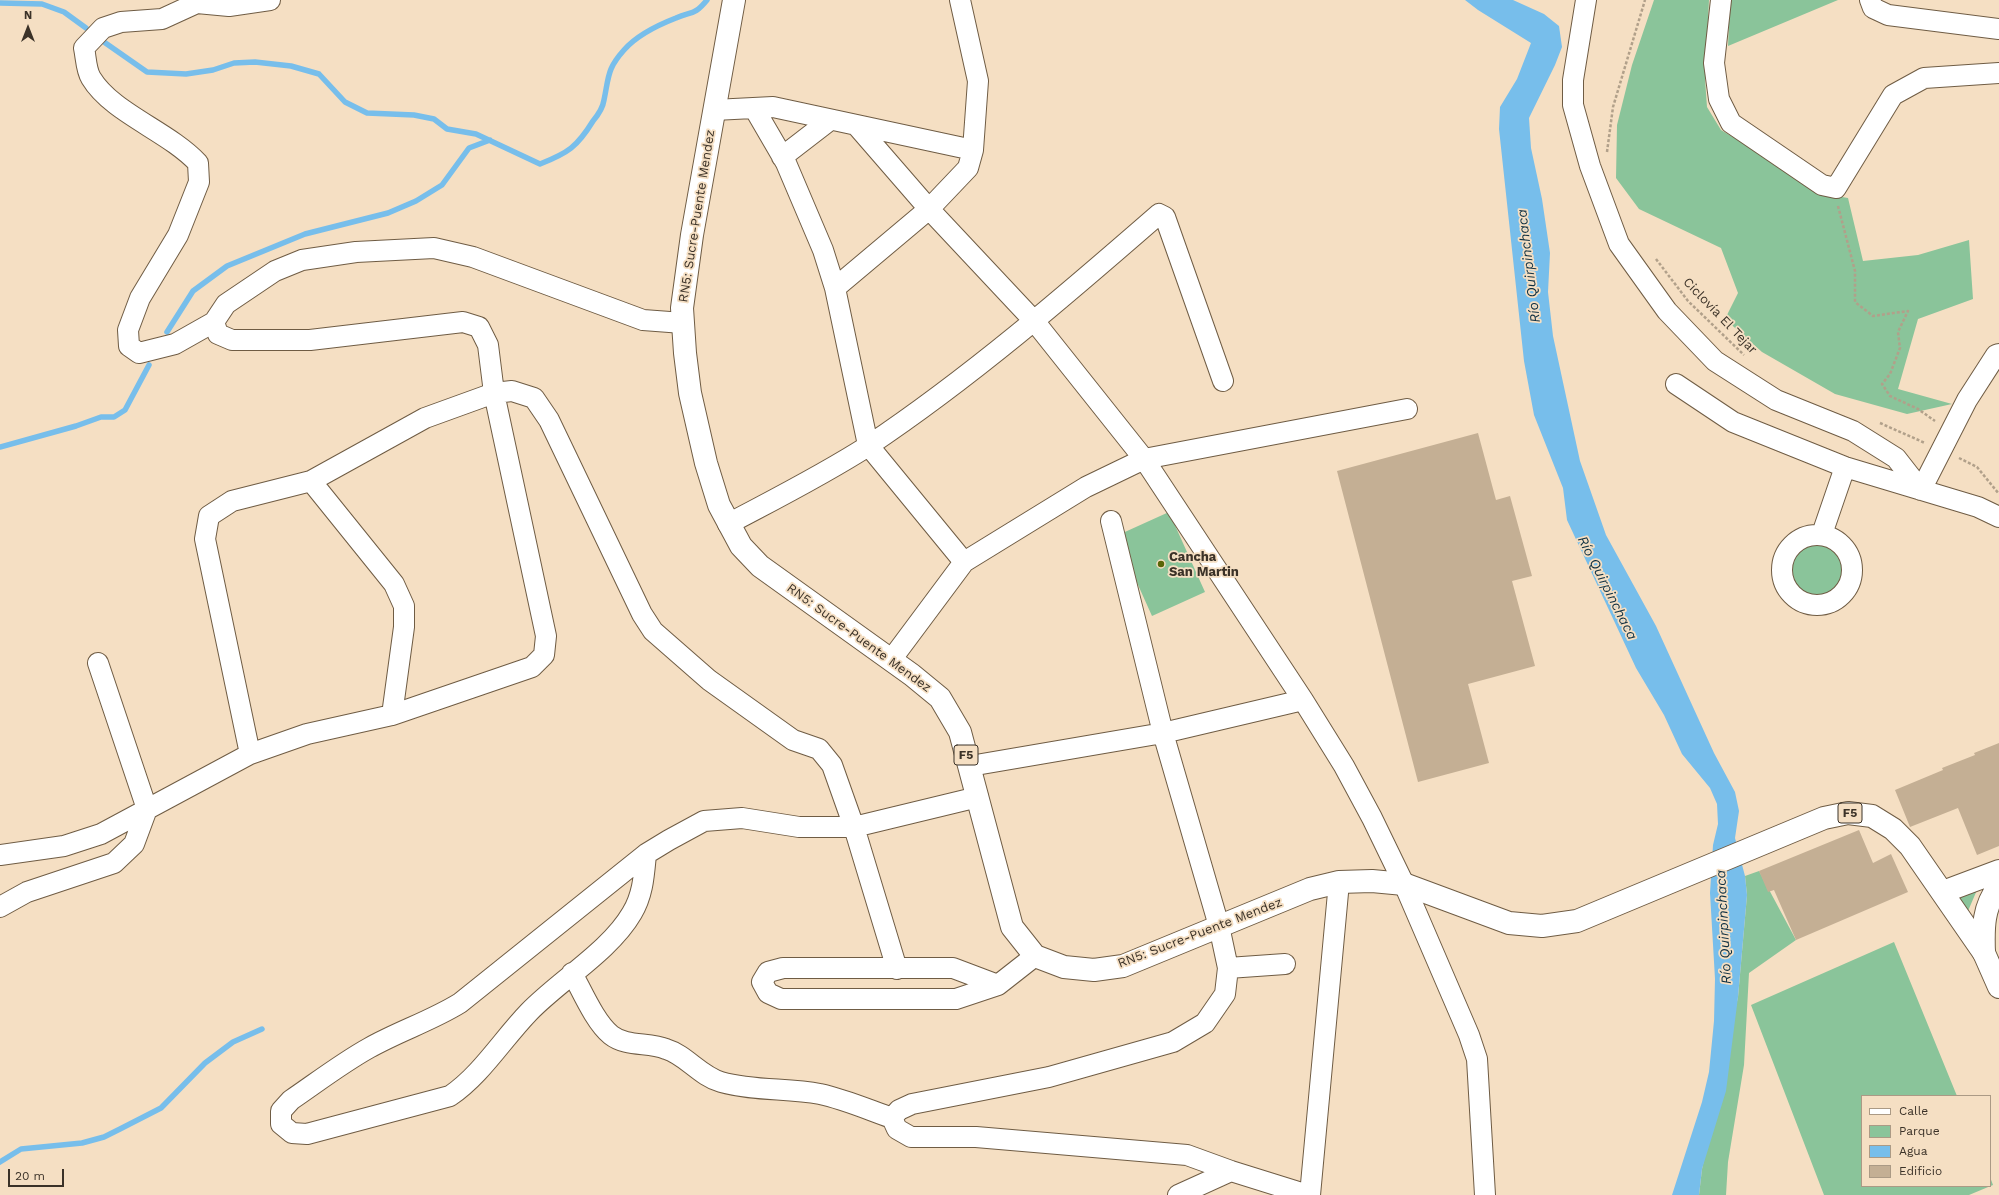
<!DOCTYPE html>
<meta charset="utf-8">
<style>
body{margin:0}
#map{position:relative;width:1999px;height:1195px;overflow:hidden;background:#f5dfc3;font-family:"Work Sans",sans-serif}
canvas{display:block}
.legend{position:absolute;left:1861px;top:1095px;width:130px;height:92px;box-sizing:border-box;background:#f5dfc3;border:1px solid #ab9a85;margin:0;padding:5px 7px;list-style:none;font-size:12px;color:#3b3228}
.legend li{display:flex;align-items:center;gap:8px;height:20px}
.legend b{width:20px;border:1px solid #ab9a85}
.north{position:absolute;left:8px;top:8px;width:40px;height:40px;-webkit-text-stroke:3px #f5dfc3;paint-order:stroke;rotate:0deg;font-size:11px;font-weight:700;line-height:16px;text-align:center;color:#3b3228}
.north::after{content:'';display:block;margin:auto;width:14px;height:18px;background:#3b3228;clip-path:polygon(50% 0,100% 100%,50% 72%,0 100%)}
.scale{position:absolute;left:8px;top:1169px;width:56px;height:18px;box-sizing:border-box;border:2px solid #3b3228;border-top:0;padding-left:5px;font-size:12px;line-height:14px;white-space:nowrap;color:#3b3228;-webkit-text-stroke:3px #f5dfc3;paint-order:stroke}
</style>
<div id="map">
<canvas width="1999" height="1195"></canvas>
<ul class="legend">
<li><b style="height:5px;background:#fff"></b>Calle</li>
<li><b style="height:11px;background:#8ac49a"></b>Parque</li>
<li><b style="height:11px;background:#77beeb"></b>Agua</li>
<li><b style="height:11px;background:#c4af94"></b>Edificio</li>
</ul>
<div class="north">N</div>
<div class="scale">20 m</div>
</div>
<script>
const ctx = document.querySelector('canvas').getContext('2d');
ctx.lineJoin = 'round';
function fillPath(path, color) { ctx.fillStyle = color; ctx.fill(path, 'evenodd'); }
function strokePath(path, color, width, dash) { ctx.strokeStyle = color; ctx.lineWidth = width; ctx.lineCap = dash ? 'butt' : 'round'; ctx.setLineDash(dash || []); ctx.stroke(path); }
function write(font, color, halo, rows, align = 'center') {
  ctx.font = font + ' "Work Sans",sans-serif'; ctx.lineWidth = 3.5; ctx.setLineDash([]); ctx.textBaseline = 'middle'; ctx.strokeStyle = halo; ctx.fillStyle = color; for (const [text, x, y, turn = 0] of rows) {
    ctx.save(); ctx.translate(x, y); ctx.rotate((+turn || 0) * Math.PI / 180); ctx.textAlign = isNaN(turn) ? turn : align; if (halo) ctx.strokeText(text, 0, 0); ctx.fillText(text, 0, 0); ctx.restore();
  }
}
const green = new Path2D(`
 M1654,0H1709L1705,79L1707,107L1721,130L1768,158L1824,194L1848,198L1863,261L1918,255L1969,240L1973,299L1918,319L1898,389L1952,404L1907,414L1835,394L1762,352L1725,319L1738,293L1721,248L1639,209L1616,178L1617,125L1632,65Z
 M1730,0H1838L1728,46Z
 M1169,512L1205,592L1152,616L1116,536Z
 M1787 570a29 29 0 1 1 58 0a29 29 0 1 1-58 0Z
 M1759,871L1796,940L1749,973L1744,1065L1728,1162L1726,1195H1699L1702,1169L1738,997L1747,895L1745,876Z
 M1980,883L1968,911L1953,893Z
 M1894,942L1957,1096H1862V1186H1990V1177L1993,1185L1969,1195H1824L1751,1005Z`);
const water = new Path2D(`
 M1465,0H1513L1544,14L1559,26L1562,47L1555,65L1529,118L1531,148L1542,199L1550,253L1548,292L1553,336L1580,461L1606,535L1656,626L1714,753L1735,792L1739,811L1735,838L1745,876L1747,895L1738,997L1726,1091L1702,1169L1699,1195H1672L1702,1102L1709,1072L1714,1021L1715,979L1710,893L1713,845L1718,824L1717,804L1710,788L1682,754L1664,715L1636,668L1567,520L1563,488L1534,415L1524,361L1499,129L1500,107L1517,79L1531,43L1478,10Z`);
const stream = new Path2D(`
 M0,3L42,4L64,12L86,28
 M104,42L147,72L186,74L213,70L234,63L255,62L291,66L319,74L345,102L367,113L414,115L434,119L447,129L476,134L540,164C568,153 577,147 593,121C598,115 603,107 604,100C609,76 607,69 624,50C637,35 658,25 676,18C692,11 694,16 707,0
 M167,332L193,291L227,266L305,234L388,213L416,201L442,185L469,148L490,140
 M0,447L76,426L101,417H114L125,410L149,365
 M0,1162L21,1149L82,1143L104,1137L120,1129L161,1108L205,1063L233,1042L262,1029`);
const building = new Path2D(`
 M1478,433L1496,500L1510,496L1532,576L1512,581L1535,666L1468,684L1489,763L1418,782L1337,471Z
 M1999,743V846L1977,855L1958,808L1910,827L1895,790L1943,770L1942,768L1975,755L1974,753Z
 M1859,830L1873,863L1891,854L1908,892L1796,940L1774,890L1768,892L1759,871Z`);
const path = new Path2D(`
 M1607,152L1613,107L1645,0
 M1838,206L1855,271V302L1873,316L1908,311L1898,332L1900,348L1890,374L1882,384L1890,396L1918,409L1935,421
 M1656,259L1688,301L1744,355
 M1880,423L1925,443
 M1959,458L1977,467L1999,494`);
const minor = new Path2D(`
 M197,0V3L229,6L270,0
 M1586,0L1573,80V105L1590,166L1619,244L1667,311L1715,361L1776,400L1853,431L1896,458L1921,490
 M1721,0L1714,63L1719,99L1731,123L1822,185L1836,188L1893,95L1924,78L1999,73
 M1870,0L1873,8L1888,15L1999,29
 M197,3L162,19L121,22L103,28L84,48C86,57 86,70 91,78C112,113 168,131 198,163L199,182L178,235L140,298L128,330L129,346L139,353L175,344L214,322
 M754,108L786,163L823,250L835,288L868,445L964,562
 M714,110L773,107L973,150
 M857,126L929,209L1035,322L1144,459L1303,700L1344,766L1372,818L1404,884L1469,1035L1477,1059L1485,1195
 M782,157L830,120
 M835,288L929,209L968,168L973,150L978,81L960,0
 M1676,384L1733,422L1845,467L1978,507L1999,517
 M1921,490L1967,400L1996,355L1999,354
 M1111,521L1163,733L1219,926L1228,968L1225,994L1205,1023L1173,1042L1049,1077L912,1104L899,1110L892,1118L897,1129L911,1137H976L1187,1155L1231,1171L1308,1195
 M728,524C775,499 823,475 868,446C971,377 1066,295 1159,214L1165,217L1223,381
 M1822,534L1845,467
 M1782 570a35 35 0 1 1 70 0a35 35 0 1 1-70 0Z
 M891,660L964,562L1086,487L1144,459L1407,409
 M392,715L532,667L544,655L546,636L494,393L488,345L479,327L463,322L310,340H232L218,334L214,322L226,304L275,271L302,260L356,252L434,248L473,257L643,320L683,323
 M250,754L205,539L209,516L232,501L311,481L425,418L494,393L512,391L534,398L549,420L642,614L653,631L709,680L793,740L819,749L832,765L854,827L897,969
 M970,766L1163,733L1303,700
 M646,854C644,875 643,895 632,913C610,951 560,980 529,1012C502,1040 481,1075 450,1096L307,1134L292,1133L281,1124V1111L291,1100C316,1083 342,1063 369,1048C399,1031 431,1021 460,1003L646,854L669,840L704,821L742,818L799,827H854L978,797
 M0,855L64,846L101,834L250,754L307,734L392,715L404,627V606L394,584L311,481
 M0,907L27,892L114,863L134,844L147,809L98,663
 M1228,968L1285,964
 M572,973C582,991 595,1022 611,1035C626,1047 649,1042 666,1049C686,1055 700,1076 721,1082C753,1091 787,1088 820,1094C844,1099 869,1110 892,1118
 M998,985L953,968H783L768,972L762,982L768,993L781,999H956L998,985L1035,956
 M1178,1195L1231,1171
 M1310,1195L1339,882`);
const major = new Path2D(`
 M1943,892L1999,871
 M1984,953C1983,927 1983,907 1999,886`);
const highway = new Path2D(`
 M734,0L692,235L682,308L685,353L690,393L706,463L719,505L741,546L760,566L912,675L940,698L960,732L1012,927L1035,956L1064,967L1094,970L1123,966L1310,889L1339,882L1372,881L1404,884L1509,923L1542,926L1577,921L1824,818L1848,813L1872,816L1893,829L1910,846L1984,953L1999,987`);
const markers = [
 [1161,564,4,"#596507"]
];
const shields = [
 [966,755,24],
 [1850,813,24]
];
const shieldNames = [
 ["F5",966,755],
 ["F5",1850,813]
];
const streetNames = [
 ["RN5: Sucre-Puente Mendez",697,216,-81],
 ["Ciclovía El Tejar",1720,316,46],
 ["RN5: Sucre-Puente Mendez",859,638,36],
 ["RN5: Sucre-Puente Mendez",1200,933,-21]
];
const poiNames = [
 ["Cancha",1169,557],
 ["San Martin",1169,572]
];
const waterNames = [
 ["Río Quirpinchaca",1529,266,-97],
 ["Río Quirpinchaca",1607,588,63],
 ["Río Quirpinchaca",1724,927,-93]
];
fillPath(green, '#8ac49a');
fillPath(water, '#77beeb');
strokePath(stream, '#77beeb', 5.5);
fillPath(building, '#c4af94');
strokePath(minor, '#6f5c44', 22);
strokePath(major, '#6f5c44', 24);
strokePath(highway, '#6f5c44', 24);
strokePath(path, '#b1a08a', 2.5, [3, 2]);
strokePath(minor, '#fff', 20);
strokePath(major, '#fff', 22);
strokePath(highway, '#fff', 22);
for (const [x, y, r, color] of markers) { const dot = new Path2D(); dot.arc(x, y, r, 0, 2 * Math.PI); ctx.fillStyle = color; ctx.fill(dot); strokePath(dot, '#f5dfc3', 1.5); }
for (const [x, y, w] of shields) { const box = new Path2D(); box.roundRect(x - w / 2, y - 10, w, 20, 3); ctx.fillStyle = '#f5dfc3'; ctx.fill(box); strokePath(box, '#3b3228', 1); }
write('bold 12px', '#3b3228', null, shieldNames);
write('13px', '#3b3228', '#f5dfc3', streetNames);
write('bold 13px', '#3b3228', '#f5dfc3', poiNames, 'left');
write('italic 14px', '#0f3042', '#f5dfc3', waterNames);
</script>
